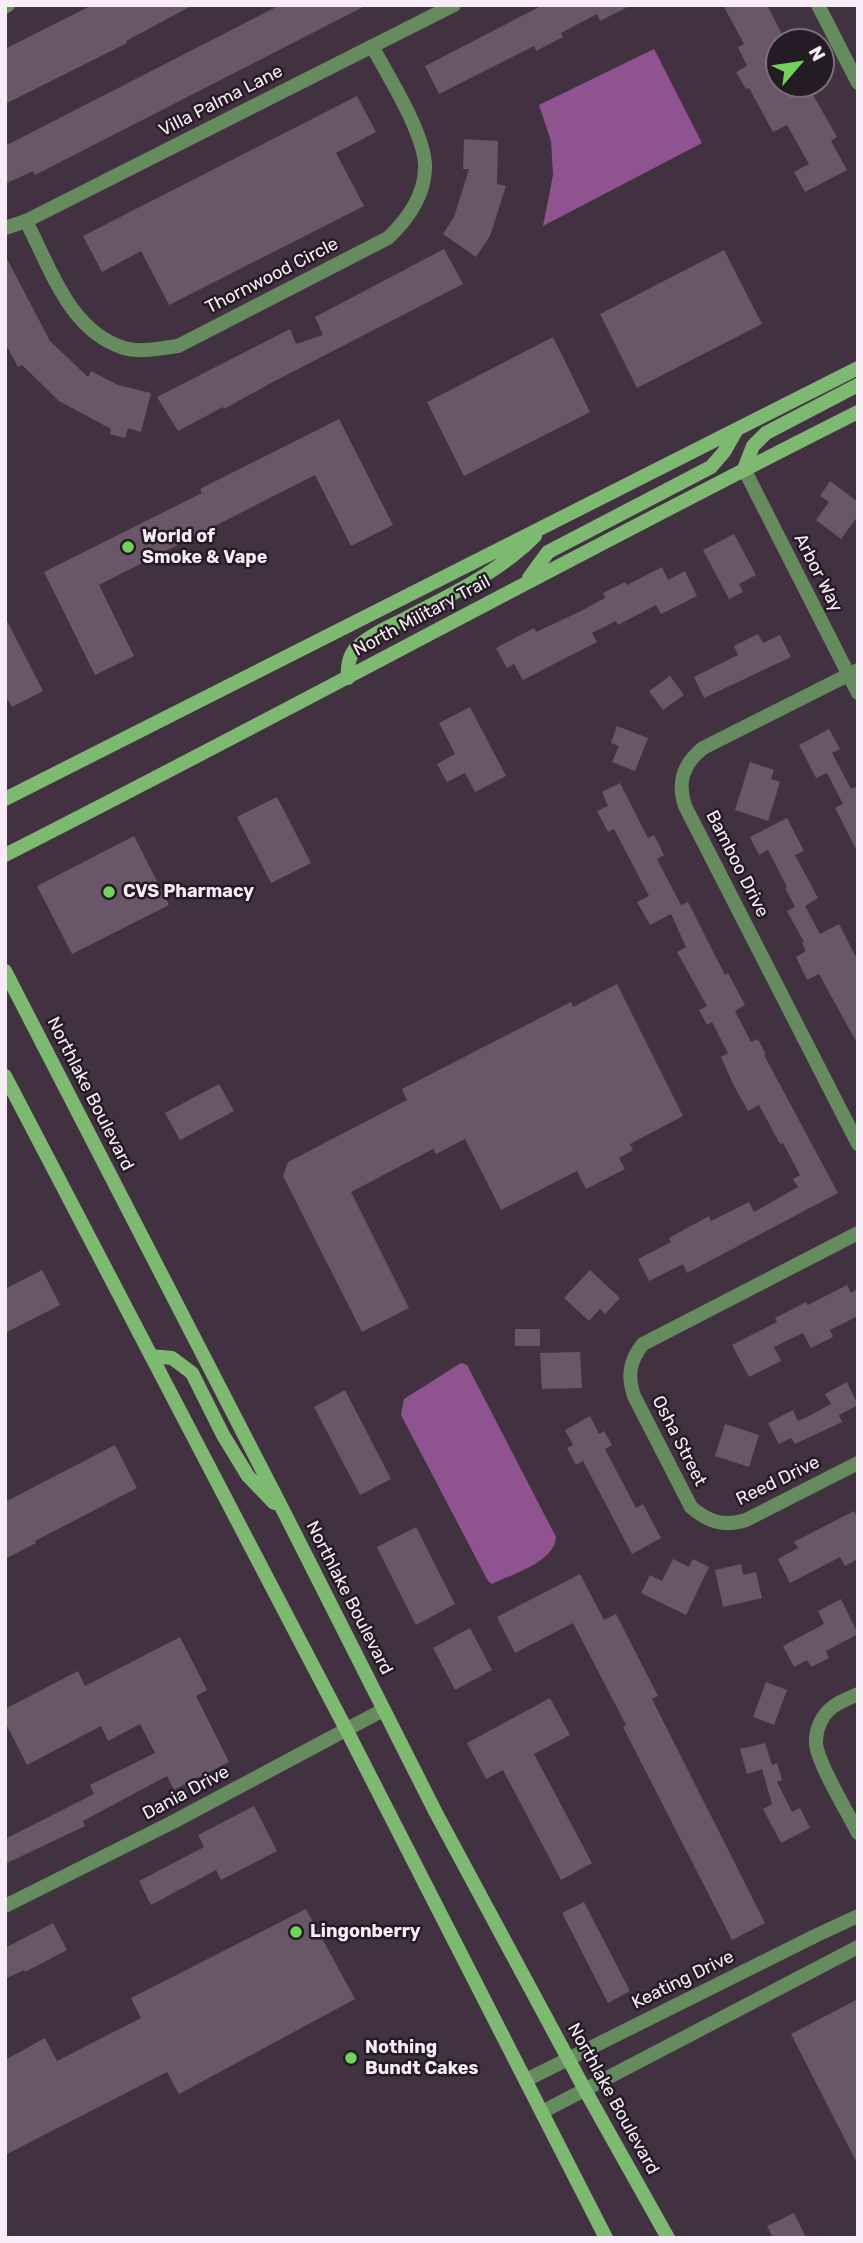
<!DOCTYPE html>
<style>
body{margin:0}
#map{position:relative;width:863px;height:2243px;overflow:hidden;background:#423141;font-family:Rubik,sans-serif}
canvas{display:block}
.frame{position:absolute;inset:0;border:7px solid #f8ecf7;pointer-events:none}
.north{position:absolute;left:765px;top:28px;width:70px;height:70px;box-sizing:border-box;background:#241c23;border:2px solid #796f78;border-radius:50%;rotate:61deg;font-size:19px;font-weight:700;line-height:28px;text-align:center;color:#f8ecf7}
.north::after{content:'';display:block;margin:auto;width:24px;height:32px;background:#71d35e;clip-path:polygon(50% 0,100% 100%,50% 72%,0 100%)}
</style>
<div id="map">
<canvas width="863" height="2243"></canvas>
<div class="frame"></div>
<div class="north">N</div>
</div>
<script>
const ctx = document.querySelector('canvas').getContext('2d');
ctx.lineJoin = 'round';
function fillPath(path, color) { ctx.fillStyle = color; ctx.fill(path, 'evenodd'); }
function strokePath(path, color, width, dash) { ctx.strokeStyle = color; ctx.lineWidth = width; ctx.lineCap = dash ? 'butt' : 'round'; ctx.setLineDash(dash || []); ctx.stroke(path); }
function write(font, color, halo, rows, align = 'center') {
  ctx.font = font + ' Rubik,sans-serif'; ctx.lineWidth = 5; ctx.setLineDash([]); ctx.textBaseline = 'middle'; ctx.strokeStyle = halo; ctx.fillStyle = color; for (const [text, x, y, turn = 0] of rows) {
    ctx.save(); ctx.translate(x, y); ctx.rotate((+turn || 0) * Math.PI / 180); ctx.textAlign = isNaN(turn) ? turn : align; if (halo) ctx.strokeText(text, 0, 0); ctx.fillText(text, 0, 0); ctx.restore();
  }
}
const water = new Path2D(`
 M654,49L702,143L543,226L553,175L551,141L539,105Z
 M461,1363L467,1365L556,1537C555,1562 512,1574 492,1584L488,1581L401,1415L404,1399Z`);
const building = new Path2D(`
 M92,5H193L126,41L127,43L5,104V49Z
 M280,5H367L35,175L33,171L5,184V146Z
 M543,5H632L600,21L597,14L561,33L563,37L536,51L534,46L439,94L425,66Z
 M723,5H767L782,34L779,36V84H807L837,137L831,141L847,170L805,192L794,172L809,164L787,125L773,132L749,88L746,89L736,72L747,66L738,47L744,44Z
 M357,96L376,132L336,153L364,206L169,305L141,251L102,272L83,236Z
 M464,139L498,141L497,184L506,186L490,236L476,257L443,234L454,217L469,169H463Z
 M444,249L463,284L271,383L224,409L223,407L178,431L157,397L290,329L296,344L323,335L315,317Z
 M724,250L762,324L637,388L600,314Z
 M5,255L50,341L88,377L91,371L118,385L151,393L141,432L128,428L125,438L110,434L111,429L59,401L22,365L18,367L5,343Z
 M553,337L590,412L464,476L427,402Z
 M339,419L393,525L351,546L315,475L99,585L134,656L95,675L44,572L202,493L200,489Z
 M830,481L858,502V516L841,539L816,520L829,502L820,496Z
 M734,534L756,575L739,584L743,592L729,599L703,550Z
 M662,567L668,580L685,571L697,596L661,614L656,605L618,625L616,621L592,633L597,642L523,680L514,664L507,668L496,648L534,628L536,632L581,611L605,598L603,593L625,582L627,585Z
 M5,617L43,691L12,707L5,695Z
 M758,634L763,643L780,635L791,657L704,698L694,677L738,655L734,646Z
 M670,676L684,695L663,710L649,691Z
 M470,707L506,776L475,792L465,773L447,782L437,764L455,754L439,723Z
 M617,726L648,738L635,771L612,762L619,746L611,743Z
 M829,729L840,749L832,753L851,789L858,786V853L835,808L843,804L827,773L816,778L799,745Z
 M750,762L774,770L771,779L780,782L768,821L735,810Z
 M620,783L648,838L654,835L664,855L657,859L681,905L688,902L725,975L728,973L745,1005L735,1011L751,1042L758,1039L766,1054L764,1055L838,1193L687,1273L683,1264L649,1281L638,1259L671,1242L669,1238L709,1216L711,1221L749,1202L754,1212L798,1187L793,1179L800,1175L783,1143L780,1144L759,1105L748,1111L734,1086L721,1057L728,1053L712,1022L707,1025L699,1010L707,1006L677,952L686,947L671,914L650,925L637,902L649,896L614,829L608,832L597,811L608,806L602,792Z
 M277,797L311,863L271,883L237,817Z
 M787,818L804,851L795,855L818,898L805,906L820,934L839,924L858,961V1045L819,974L807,980L796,957L806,951L802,943L804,942L787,911L795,907L785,888L787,887L768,850L759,855L750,837Z
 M134,836L169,905L72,954L37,886Z
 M617,984L683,1116L630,1144L633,1150L619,1158L625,1169L586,1189L577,1171L501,1210L465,1139L436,1154L433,1149L351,1192L409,1308L362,1332L283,1176L288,1162L407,1100L402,1089L571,1002L573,1007Z
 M219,1084L234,1111L180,1140L165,1113Z
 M42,1270L60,1305L5,1333V1289Z
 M590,1270L620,1298L605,1314L600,1309L589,1321L564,1298Z
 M847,1285L851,1293L858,1289V1316L830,1330L833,1337L811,1348L803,1333L774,1347L781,1361L749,1377L732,1345L777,1322L775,1318L806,1302L808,1305Z
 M515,1329H540V1346H515Z
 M580,1352L582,1388L542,1389L540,1353Z
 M847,1382L858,1405L839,1415L842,1422L795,1444L791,1438L779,1444L768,1423L793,1410L798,1421L807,1417L831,1404L825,1394Z
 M345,1390L391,1479L360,1495L314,1407Z
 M590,1416L599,1434L604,1431L612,1445L605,1449L636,1508L643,1504L661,1538L632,1554L583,1461L576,1465L567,1448L573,1445L565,1430Z
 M725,1424L759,1435L749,1467L715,1456Z
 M115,1445L137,1488L35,1541L36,1543L5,1559V1502Z
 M854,1511L858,1519V1559L845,1566L840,1557L790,1583L778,1559L798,1548L794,1542Z
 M416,1527L455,1604L416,1625L377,1547Z
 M673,1559L689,1567L693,1559L709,1567L686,1615L641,1593L650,1575L662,1581Z
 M741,1564L743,1575L756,1572L762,1598L723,1607L715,1570Z
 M580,1574L604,1620L616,1614L658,1696L652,1699L765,1923L732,1940L623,1727L626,1725L573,1623L515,1653L497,1617Z
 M841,1599L858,1634L826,1651L829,1658L811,1667L807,1660L794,1667L783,1646L824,1624L818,1611Z
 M470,1628L492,1670L455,1690L433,1648Z
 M180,1637L207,1690L196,1696L229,1762L174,1790L167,1776L83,1821L85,1826L5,1864V1839L94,1794L90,1785L155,1753L140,1724L108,1741L101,1726L27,1765L5,1722V1709L78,1671L85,1686Z
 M766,1682L787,1690L774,1725L753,1717Z
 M550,1698L570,1735L534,1754L592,1863L561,1880L503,1770L486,1779L467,1743Z
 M765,1743L772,1765L777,1763L782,1780L777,1782L792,1812L800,1808L810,1828L781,1843L763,1809L772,1804L762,1769L747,1774L740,1749Z
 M254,1806L277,1851L221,1880L216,1870L151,1905L139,1881L204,1847L198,1835Z
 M584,1902L630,1991L608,2003L562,1913Z
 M306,1909L355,1999L179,2094L167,2072L5,2155V2060L45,2038L57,2061L141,2018L131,1998Z
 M53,1923L67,1950L25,1972L24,1970L5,1979V1948Z
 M858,1999V2165L791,2034Z
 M794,2213L806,2238H773L767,2226Z`);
const street = new Path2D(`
 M818,5L858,83
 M5,7L8,5
 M26,221C50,267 69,331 124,348C141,353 161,348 178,346L388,238C407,220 424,197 425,169C427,137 388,76 372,46
 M5,228L26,221L454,5
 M744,469L858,693
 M858,670L703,748C683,764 677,782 685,806L858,1144
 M858,1233L643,1344C630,1360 627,1375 634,1396L691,1507C708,1522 724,1527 746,1520L858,1463
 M858,1694C850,1698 841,1701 834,1706C822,1714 815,1730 816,1744C818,1764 848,1813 858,1833
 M5,1906L173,1822L383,1710
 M526,2080L815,1936L858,1916
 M542,2112L858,1947`);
const secondary = new Path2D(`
 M744,469L753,446L766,433L858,385
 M529,578L548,552L711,467L724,452L736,431
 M348,678C347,668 349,655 356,648C372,633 394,625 412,615C456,592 500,571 535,536
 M5,799L858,368
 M5,855C291,710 571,556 858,412
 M5,971L285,1514L436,1813L585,2090L668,2238
 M5,1076L346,1729L606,2238
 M151,1356L172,1358L192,1373L223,1435L248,1476L274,1503`);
const markers = [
 [128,547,7,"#71d35e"],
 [109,892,7,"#71d35e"],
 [296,1932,7,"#71d35e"],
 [351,2058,7,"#71d35e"]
];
const streetNames = [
 ["Villa Palma Lane",221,101,-27],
 ["Thornwood Circle",272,276,-27],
 ["Arbor Way",818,573,63],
 ["North Military Trail",422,616,-28],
 ["Bamboo Drive",737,864,63],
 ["Northlake Boulevard",90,1094,63],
 ["Osha Street",679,1441,63],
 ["Reed Drive",778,1481,-26],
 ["Northlake Boulevard",349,1598,63],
 ["Dania Drive",186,1793,-28],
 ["Keating Drive",683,1980,-26],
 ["Northlake Boulevard",613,2099,61]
];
const poiNames = [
 ["World of",142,537],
 ["Smoke & Vape",142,558],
 ["CVS Pharmacy",123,892],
 ["Lingonberry",310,1932],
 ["Nothing",365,2048],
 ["Bundt Cakes",365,2069]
];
fillPath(water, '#8f548f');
fillPath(building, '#695769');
strokePath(street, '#668b5f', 14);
strokePath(secondary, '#7eb972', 14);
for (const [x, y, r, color] of markers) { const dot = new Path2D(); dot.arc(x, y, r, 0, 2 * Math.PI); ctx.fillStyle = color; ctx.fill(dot); strokePath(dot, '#241c23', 2.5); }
write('18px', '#f8ecf7', '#241c23', streetNames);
write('bold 18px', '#f8ecf7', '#241c23', poiNames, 'left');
</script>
